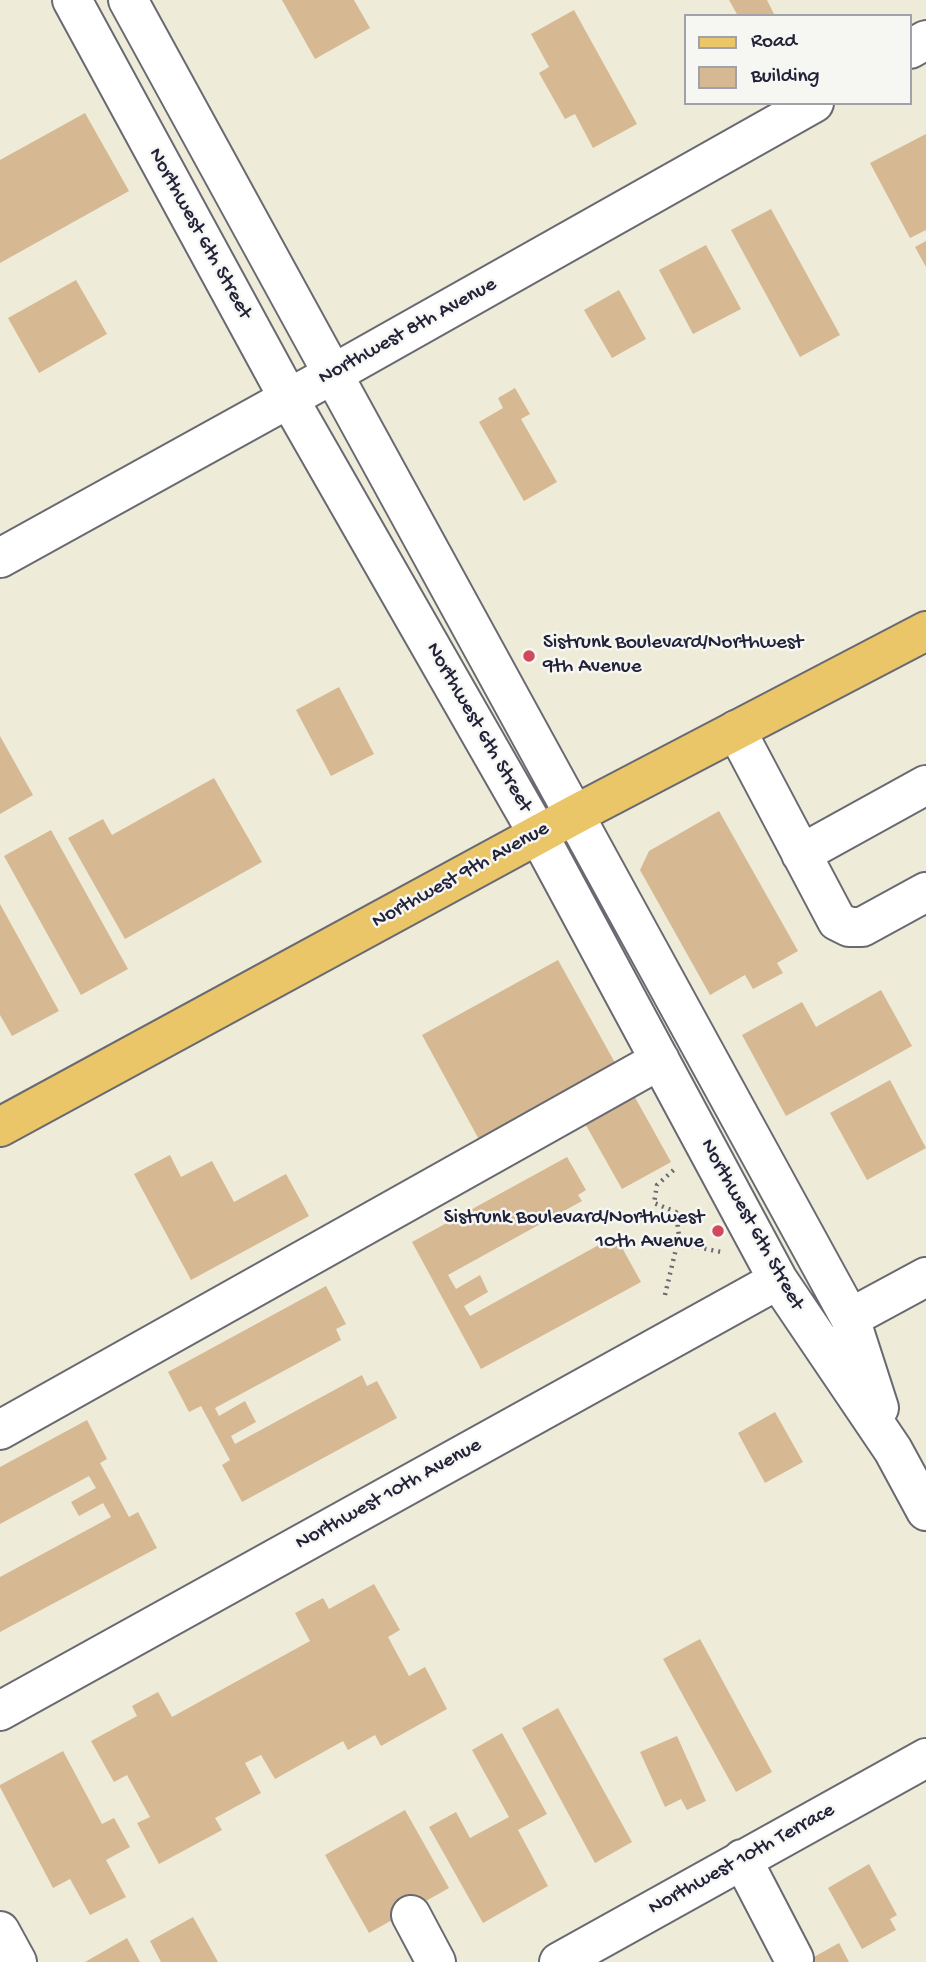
<!DOCTYPE html>
<style>
body{margin:0}
#map{position:relative;width:926px;height:1962px;overflow:hidden;background:#eeecd8;font-family:"Gochi Hand",sans-serif}
canvas{display:block}
.legend{position:absolute;left:684px;top:14px;width:228px;height:91px;box-sizing:border-box;background:#f6f6f2;border:2px solid #a1a1a9;margin:0;padding:9px 12px;list-style:none;font-size:21px;color:#22223b}
.legend li{display:flex;align-items:center;gap:14px;height:35px}
.legend b{width:35px;border:2px solid #a1a1a9}
</style>
<div id="map">
<canvas width="926" height="1962"></canvas>
<ul class="legend">
<li><b style="height:9px;background:#ebc669"></b>Road</li>
<li><b style="height:19px;background:#d6b892"></b>Building</li>
</ul>
</div>
<script>
const ctx = document.querySelector('canvas').getContext('2d');
ctx.lineJoin = 'round';
function fillPath(path, color) { ctx.fillStyle = color; ctx.fill(path, 'evenodd'); }
function strokePath(path, color, width, dash) { ctx.strokeStyle = color; ctx.lineWidth = width; ctx.lineCap = dash ? 'butt' : 'round'; ctx.setLineDash(dash || []); ctx.stroke(path); }
function write(font, color, halo, rows, align = 'center') {
  ctx.font = font + ' "Gochi Hand",sans-serif'; ctx.lineWidth = 5; ctx.setLineDash([]); ctx.textBaseline = 'middle'; ctx.strokeStyle = halo; ctx.fillStyle = color; for (const [text, x, y, turn = 0] of rows) {
    ctx.save(); ctx.translate(x, y); ctx.rotate((+turn || 0) * Math.PI / 180); ctx.textAlign = isNaN(turn) ? turn : align; if (halo) ctx.strokeText(text, 0, 0); ctx.fillText(text, 0, 0); ctx.restore();
  }
}
const building = new Path2D(`
 M282,0H354L370,28L315,59Z
 M729,0H767L775,16H738Z
 M574,10L637,124L593,148L575,114L565,119L539,73L549,67L531,34Z
 M85,113L129,191L0,263V160Z
 M926,134V230L910,238L870,163Z
 M771,209L840,335L800,357L731,230Z
 M926,241V267L915,247Z
 M706,245L741,309L693,334L659,270Z
 M76,280L107,334L39,373L8,318Z
 M619,290L646,339L612,358L584,310Z
 M515,388L530,414L521,419L557,482L524,501L479,422L503,408L498,398Z
 M339,687L374,754L331,776L296,710Z
 M0,736L33,795L0,814Z
 M214,778L262,862L125,939L68,838L103,819L112,835Z
 M719,811L798,951L777,963L783,973L753,989L745,975L710,995L640,870L649,851Z
 M51,830L128,969L81,995L4,856Z
 M0,904L59,1011L12,1036L0,1015Z
 M558,960L619,1070L482,1145L422,1035Z
 M881,990L912,1046L786,1116L742,1035L802,1002L816,1027Z
 M890,1080L926,1148L867,1180L830,1113Z
 M632,1092L671,1162L622,1189L583,1120Z
 M170,1155L181,1177L212,1161L234,1202L286,1174L309,1216L191,1280L134,1174Z
 M567,1157L586,1190L578,1195L582,1201L448,1275L456,1289L480,1275L488,1292L464,1306L470,1316L606,1241L611,1249L620,1244L641,1282L481,1369L412,1242Z
 M326,1286L346,1324L336,1329L341,1340L215,1408L219,1416L245,1401L256,1422L231,1436L235,1444L362,1375L367,1386L377,1381L397,1418L242,1502L222,1465L230,1460L201,1406L189,1412L168,1372Z
 M775,1412L803,1462L765,1483L738,1433Z
 M87,1420L107,1459L100,1463L129,1517L138,1512L157,1548L0,1632V1577L111,1517L103,1503L79,1516L71,1502L96,1488L89,1476L0,1524V1467Z
 M374,1584L400,1630L388,1637L409,1676L425,1667L447,1709L381,1746L375,1735L348,1750L343,1741L275,1779L261,1755L245,1763L261,1793L215,1818L222,1830L159,1864L137,1823L150,1817L127,1775L114,1782L91,1741L137,1716L132,1706L158,1692L172,1717L310,1641L295,1613L323,1598L329,1609Z
 M700,1639L772,1772L736,1792L663,1659Z
 M558,1708L632,1842L595,1863L522,1728Z
 M502,1733L547,1814L518,1830L548,1886L483,1923L429,1827L456,1812L470,1838L509,1817L472,1750Z
 M677,1736L706,1801L687,1810L681,1799L665,1807L640,1752Z
 M63,1751L102,1824L114,1818L130,1847L106,1860L126,1897L90,1915L70,1879L53,1888L0,1787V1785Z
 M405,1810L449,1888L369,1933L325,1855Z
 M869,1864L897,1915L890,1919L896,1930L862,1949L828,1888Z
 M193,1917L218,1962H161L150,1941Z
 M127,1938L140,1962H85Z
 M839,1943L849,1962H805Z`);
const path = new Path2D(`
 M677,1243L721,1252
 M665,1295L679,1236L676,1212L654,1203L657,1185L677,1167`);
const minor = new Path2D(`
 M72,0L289,399L538,834L778,1280L893,1450L926,1511
 M128,0L850,1318L879,1408
 M910,49L926,40
 M0,558L333,374L814,103
 M736,730L837,921L849,927H862L926,892
 M801,854L926,785
 M850,1318L926,1277
 M0,1430L660,1060
 M0,1711L778,1280
 M742,1859L794,1959
 M411,1915L436,1962
 M0,1931L17,1962
 M559,1962L926,1758`);
const major = new Path2D(`
 M0,1127L576,814L926,631`);
const markers = [
 [529,656,7,"#d1495b"],
 [718,1231,7,"#d1495b"]
];
const streetNames = [
 ["Northwest 6th Street",199,234,61],
 ["Northwest 8th Avenue",408,332,-29],
 ["Northwest 6th Street",478,728,60],
 ["Northwest 9th Avenue",461,876,-29],
 ["Northwest 6th Street",751,1225,61],
 ["Northwest 10th Avenue",389,1495,-29],
 ["Northwest 10th Terrace",742,1860,-29]
];
const poiNames = [
 ["Sistrunk Boulevard/Northwest",543,644],
 ["9th Avenue",543,668],
 ["Sistrunk Boulevard/Northwest",704,1219,"right"],
 ["10th Avenue",704,1243,"right"]
];
fillPath(building, '#d6b892');
strokePath(minor, '#696972', 42);
strokePath(major, '#696972', 42);
strokePath(path, '#696972', 4.5, [2, 5]);
strokePath(minor, '#fff', 38);
strokePath(major, '#ebc669', 38);
for (const [x, y, r, color] of markers) { const dot = new Path2D(); dot.arc(x, y, r, 0, 2 * Math.PI); ctx.fillStyle = color; ctx.fill(dot); strokePath(dot, '#f6f6f2', 2.5); }
write('21px', '#22223b', '#f6f6f2', streetNames);
write('21px', '#22223b', '#f6f6f2', poiNames, 'left');
</script>
